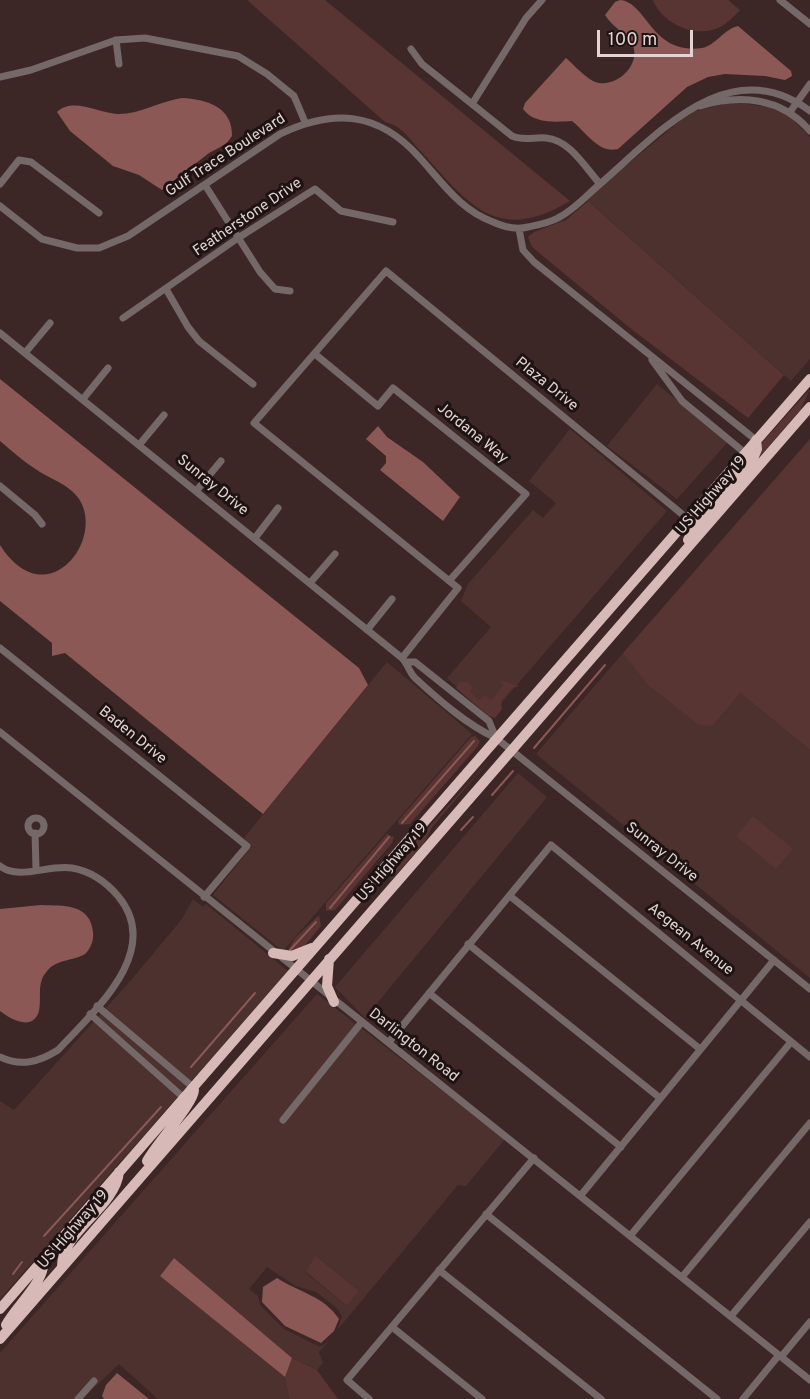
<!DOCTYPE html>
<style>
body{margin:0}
#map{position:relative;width:810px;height:1399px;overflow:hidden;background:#3d2726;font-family:Overpass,sans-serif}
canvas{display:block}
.scale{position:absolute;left:597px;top:30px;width:96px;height:27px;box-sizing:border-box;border:3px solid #e3d4d3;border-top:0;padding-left:8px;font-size:18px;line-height:21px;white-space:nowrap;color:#e3d4d3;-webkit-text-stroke:4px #1d1312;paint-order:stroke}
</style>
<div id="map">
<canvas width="810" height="1399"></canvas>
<div class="scale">100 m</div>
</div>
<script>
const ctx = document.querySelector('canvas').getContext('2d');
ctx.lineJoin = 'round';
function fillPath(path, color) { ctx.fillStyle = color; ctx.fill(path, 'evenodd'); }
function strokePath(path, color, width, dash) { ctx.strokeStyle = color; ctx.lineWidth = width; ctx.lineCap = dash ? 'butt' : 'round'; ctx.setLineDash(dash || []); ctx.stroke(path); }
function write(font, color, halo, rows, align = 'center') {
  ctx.font = font + ' Overpass,sans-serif'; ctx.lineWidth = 6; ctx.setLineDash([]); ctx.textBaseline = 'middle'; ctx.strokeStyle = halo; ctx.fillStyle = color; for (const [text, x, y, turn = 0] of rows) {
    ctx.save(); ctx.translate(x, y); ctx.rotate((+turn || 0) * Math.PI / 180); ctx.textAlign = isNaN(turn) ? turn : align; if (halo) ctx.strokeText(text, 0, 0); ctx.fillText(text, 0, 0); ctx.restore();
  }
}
const built = new Path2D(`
 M733,102L769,107L788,115L810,137V359L791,381L586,199L681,120L695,111Z
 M657,384L728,442L677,499L607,446Z
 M570,429L667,511L490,716L447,678L491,627L461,601L468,584L533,510L543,518L556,503L529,481Z
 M623,653L713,726L740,693L810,750V978L536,754Z
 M387,662L472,734L283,951L213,895L252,846L244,838Z
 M518,773L547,797L365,1018L335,987Z
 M193,899L203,907L206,904L288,971L0,1299V1101L14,1110L132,979L182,919Z
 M317,994L505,1139L466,1186L458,1185L338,1329L342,1316L337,1308L316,1292L296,1286L267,1267L249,1289L258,1296L260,1305L284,1329L320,1347L329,1341L319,1352L323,1363L317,1370L292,1358L174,1258L160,1276L285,1377L289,1399H158L119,1364L82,1399H0V1353ZM315,1255L359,1291L347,1306L306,1273Z`);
const green = new Path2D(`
 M247,0H325L570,201C494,247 466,200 417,147C408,137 400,125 385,122Z
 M653,0H728L740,10C735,15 729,22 722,26C698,40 663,25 653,0Z
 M588,201L784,375L748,418L630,328L532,247L528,237L534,232L566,220Z
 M810,389L801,409L759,458L760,445Z
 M810,439V750L740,693L713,726L699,725L648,685L623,653Z
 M500,680L519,686L512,688L501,701L502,709L495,718L489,716L456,688L459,682H467L473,687L470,692L479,700L485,695L491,700L503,685Z
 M475,736L480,741L478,746L410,824L399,825L398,821L471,737Z
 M492,757L432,827L424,843L389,882L402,857Z
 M753,816L793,849L776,869L736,836Z
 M387,834L394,837L392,843L335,910L326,911V903Z
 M319,915L321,926L301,950L297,952L288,950L295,938Z
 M315,1255L359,1291L347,1306L306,1272Z
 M292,1358L317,1370L338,1399H289L285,1377Z`);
const water = new Path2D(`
 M620,0C647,2 651,55 702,48C715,46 724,29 738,26L791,71L792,76L785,80L765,76L725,74L708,77L687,87L618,149C599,154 586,132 572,121C556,122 534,124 523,109L525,103L566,58C575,66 588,81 599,83C619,86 640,64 633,46C628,34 612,27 605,15L615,2Z
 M182,98C206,99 233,107 232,136L226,144L209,153L162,190L139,175L113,166L70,131L57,112C73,97 98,113 117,114C138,115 161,101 182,98Z
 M0,379L359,668L368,685L263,814L65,653L52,656V643L0,601V545C46,617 106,540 79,499C69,484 50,479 37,470C24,462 12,451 0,441Z
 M378,426L387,437L423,462L460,497L443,521L380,470L386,463V456L366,439Z
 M41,905C63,906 90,903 93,932C94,940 91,948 85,954C73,961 57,959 47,971C36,984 42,996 39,1011C33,1032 10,1019 0,1011V909Z
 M174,1258L292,1358L285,1377L160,1276Z
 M277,1278C298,1292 324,1296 339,1319L334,1331L321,1343L285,1326L262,1302L263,1287Z
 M117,1373L149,1399H104L102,1396L106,1385Z`);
const stream = new Path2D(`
 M534,748L605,665
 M492,795L513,771
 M402,823L474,741
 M461,830L473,817
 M330,908L389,837
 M290,950L316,922
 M191,1067L255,993
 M44,1236L161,1107
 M13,1274L22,1262`);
const minor = new Path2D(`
 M780,0L810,24
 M116,40L119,64
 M411,49L422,64L512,136C524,141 533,137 546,138C570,140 585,167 600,184
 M0,77L31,70L116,40L145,38L238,56L267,74L294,96L305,122
 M472,104L526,18L542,0
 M700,106C740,94 781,97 810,131
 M790,112L810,84
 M0,184L19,160L31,162L99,213
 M205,185L260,272L275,289L290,291
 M0,206L42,239L77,248H99L128,236L280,134C333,109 378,111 419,157C442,182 460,210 493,222C504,227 516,230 528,227C538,225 549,223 558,218C574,210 587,195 600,184C659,133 729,51 810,111
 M519,229L523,250L534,262L756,440
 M166,289L188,327L199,341L253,384
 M123,318L238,238L315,189L341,211L393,222
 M0,333L402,658C408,664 409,672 415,678C439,700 467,725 496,738L810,989
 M25,353L50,323
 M315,354L378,406L393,388L526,494L449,581
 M652,360L682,401L745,453
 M83,399L108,368
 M139,445L164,415
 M0,486L35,515L42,524
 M197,490L221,461
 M255,538L278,508
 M310,583L335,554
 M367,630L392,599
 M0,648L247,846L204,897
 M402,658L458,588L254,423L386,271L688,519
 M406,662H415L489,721L496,738
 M0,732C269,949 539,1165 810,1380
 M28 826a8 8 0 1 1 16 0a8 8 0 1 1-16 0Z
 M35,833L36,869
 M0,866C19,881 49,864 72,868C90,871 106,882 118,896C164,951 94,1011 58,1050C39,1062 21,1067 0,1057
 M510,896L700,1049
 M468,944L660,1098
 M429,993L621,1147
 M97,1006L194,1088
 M90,1014L184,1098
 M389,1042L551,845L810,1057
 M283,1120L361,1023
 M581,1195L774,960
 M486,1214L717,1399
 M630,1236L791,1042
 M439,1270L601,1399
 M682,1277L810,1123
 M731,1316L810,1222
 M392,1327L482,1399
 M781,1357L810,1322
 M78,1399L94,1381
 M369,1399L347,1380L534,1158
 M743,1399L779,1355`);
const highway = new Path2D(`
 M688,540L695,526L753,459L757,449L756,440
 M273,953L292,956L312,948
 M329,959L327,986L334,1002
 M147,1161C156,1144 194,1103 194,1090
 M62,1266C62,1231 115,1208 119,1172
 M0,1309L810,379
 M6,1325C15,1307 47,1280 43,1260
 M0,1339L810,407`);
const streetNames = [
 ["Gulf Trace Boulevard",226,156,-33],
 ["Featherstone Drive",248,218,-34],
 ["Plaza Drive",546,385,39],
 ["Jordana Way",472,434,39],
 ["Sunray Drive",212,486,39],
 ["US Highway 19",712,496,-49],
 ["Baden Drive",132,736,39],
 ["Sunray Drive",661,853,38],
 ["US Highway 19",393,863,-49],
 ["Aegean Avenue",690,940,39],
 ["Darlington Road",413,1046,38],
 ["US Highway 19",74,1230,-49]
];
fillPath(built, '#4c312f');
fillPath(green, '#583433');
fillPath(water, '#8b5855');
strokePath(stream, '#8b5855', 2);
strokePath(minor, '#746968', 7);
strokePath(highway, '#d7bab8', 10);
write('15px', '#e3d4d3', '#1d1312', streetNames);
</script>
